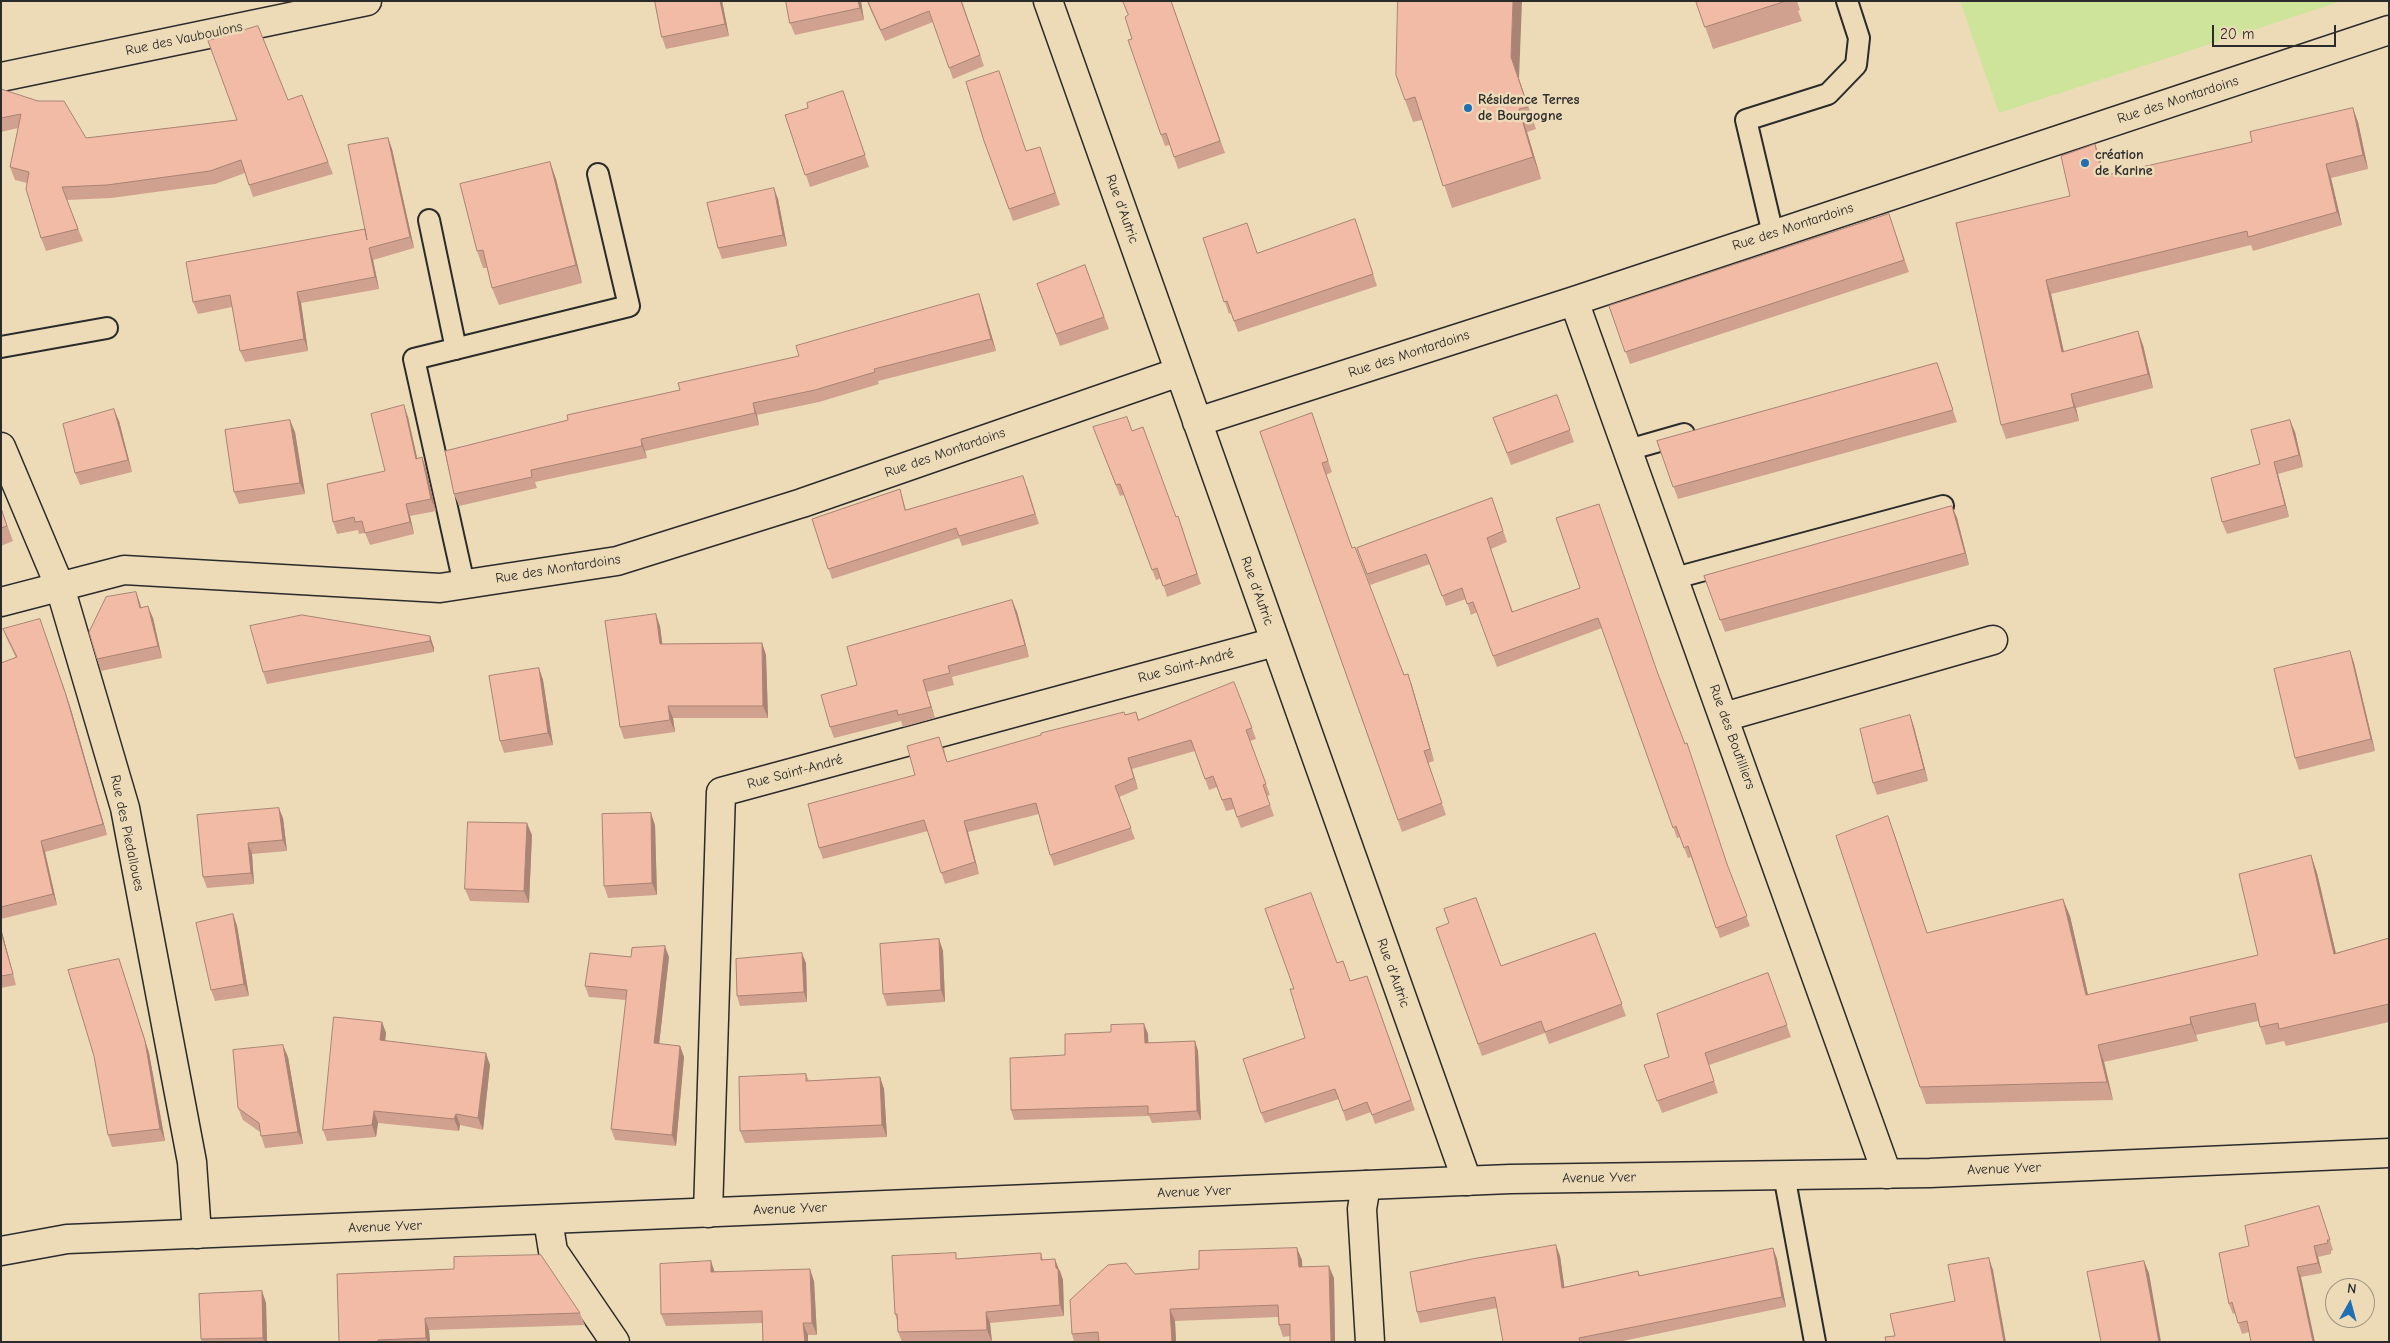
<!DOCTYPE html>
<meta charset="utf-8">
<style>
body{margin:0}
#map{position:relative;width:2390px;height:1343px;overflow:hidden;background:#eddbb8;font-family:"Comic Neue",sans-serif}
canvas{display:block}
.frame{position:absolute;inset:0;border:2px solid #2b2b2b;pointer-events:none}
.north{position:absolute;left:2325px;top:1278px;width:50px;height:50px;box-sizing:border-box;background:#eddbb8;border:1px solid #9f9580;border-radius:50%;rotate:7deg;font-size:14px;font-weight:700;line-height:20px;text-align:center;color:#2b2b2b}
.north::after{content:'';display:block;margin:auto;width:18px;height:22px;background:#1f6fb2;clip-path:polygon(50% 0,100% 100%,50% 72%,0 100%)}
.scale{position:absolute;left:2212px;top:25px;width:124px;height:22px;box-sizing:border-box;border:2px solid #2b2b2b;border-top:0;padding-left:6px;font-size:15px;line-height:18px;white-space:nowrap;color:#2b2b2b;-webkit-text-stroke:4px #eddbb8;paint-order:stroke}
</style>
<div id="map">
<canvas width="2390" height="1343"></canvas>
<div class="frame"></div>
<div class="north">N</div>
<div class="scale">20 m</div>
</div>
<script>
const ctx = document.querySelector('canvas').getContext('2d');
ctx.lineJoin = 'round';
function fillPath(path, color) { ctx.fillStyle = color; ctx.fill(path, 'evenodd'); }
function strokePath(path, color, width, dash) { ctx.strokeStyle = color; ctx.lineWidth = width; ctx.lineCap = dash ? 'butt' : 'round'; ctx.setLineDash(dash || []); ctx.stroke(path); }
function write(font, color, halo, rows, align = 'center') {
  ctx.font = font + ' "Comic Neue",sans-serif'; ctx.lineWidth = 5; ctx.setLineDash([]); ctx.textBaseline = 'middle'; ctx.strokeStyle = halo; ctx.fillStyle = color; for (const [text, x, y, turn = 0] of rows) {
    ctx.save(); ctx.translate(x, y); ctx.rotate((+turn || 0) * Math.PI / 180); ctx.textAlign = isNaN(turn) ? turn : align; if (halo) ctx.strokeText(text, 0, 0); ctx.fillText(text, 0, 0); ctx.restore();
  }
}
const green = new Path2D(`
 M1960,1H2342L1999,113Z`);
const lane = new Path2D(`
 M429,220L456,349
 M1773,234L1746,120L1828,94L1856,65L1859,38L1847,1
 M1,347L107,328
 M1628,450L1684,434
 M1675,578L1943,506
 M464,584L414,359L629,306L598,174
 M1784,1175L1815,1342`);
const street = new Path2D(`
 M1048,1L1467,1181
 M1,77L367,1
 M1574,301L1887,1174
 M1197,422L1574,301L2389,30
 M1,447L60,587L125,808L192,1162L197,1234
 M1,602L124,570L440,588L617,561L802,503L1179,372
 M1724,717L1993,640
 M1366,1185L1362,1209L1370,1342
 M708,1213L721,792L1275,642
 M548,1220L553,1251L615,1342`);
const primary = new Path2D(`
 M1,1251L67,1239L92,1238L1366,1185L1510,1179L1930,1173L2389,1153`);
const wall = new Path2D(`
 M655,1H722L729,36L666,49L662,37Z
 M786,1H861L864,20L795,35L790,23Z
 M867,1H962L984,66L953,79L933,22L885,41L871,11Z
 M1171,1L1225,153L1178,169L1170,145L1165,146L1161,135L1132,39Z
 M1398,1L1519,79L1536,129L1527,132L1541,179L1452,208L1422,120L1413,122L1405,100Z
 M1696,1H1797L1800,10L1798,11L1802,21L1713,49Z
 M1,89L86,138L237,120L302,95L333,174L253,197L245,173L215,184L111,198L67,200L83,241L46,251L41,238L27,183L15,180L10,167L18,128L1,132Z
 M843,91L869,167L810,187L785,115L808,108Z
 M2358,122L2368,169L2331,178L2342,225L2253,251L2251,245L2051,294L2064,352L2143,345L2153,388L2076,408L2079,421L2006,439L2001,425L2070,196L2100,158L2104,176Z
 M388,138L392,149L414,248L373,260L379,289L301,303L308,351L245,362L240,351L232,307L198,314L193,302L365,229Z
 M984,141L1026,151L1040,147L1060,205L1013,221Z
 M550,162L556,179L582,283L499,305L492,288L487,268H483L477,251Z
 M778,199L787,246L722,259L718,248Z
 M1889,214L1909,272L1630,364L1609,306Z
 M1359,230L1377,286L1238,332L1231,313L1229,314L1203,238L1258,253Z
 M1085,265L1109,329L1060,346L1037,284Z
 M983,306L996,351L878,381L879,384L819,402L757,415L759,425L645,451L647,458L535,482L537,488L459,506L454,494L568,420L680,390L799,356Z
 M1937,363L1957,422L1678,499L1657,441Z
 M1557,395L1574,442L1511,465L1493,418Z
 M1312,413L1332,472L1326,475L1352,548L1404,675L1408,674L1412,686L1434,761L1428,763L1446,815L1402,832L1260,432Z
 M408,417L417,458L422,457L426,469L436,511L410,516L414,534L370,545L365,533L359,534L358,530L337,534L333,522L385,471Z
 M119,421L132,472L80,485L75,473Z
 M1132,431L1176,517L1182,527L1201,584L1167,597L1161,578L1156,580L1124,495L1120,496L1097,437Z
 M295,432L305,494L239,504L234,492Z
 M2295,432L2303,467L2278,474L2289,517L2227,534L2222,522L2260,464Z
 M1027,486L1039,524L962,546L959,538L832,579L812,519L900,489L906,510Z
 M1492,498L1507,542L1491,549L1513,612L1580,588L1661,680L1729,871L1750,926L1720,938L1691,857L1688,858L1680,837L1677,838L1602,628L1497,667L1477,612L1471,615L1466,599L1446,606L1430,564L1370,585L1357,548Z
 M1952,506L1957,518L1969,565L1725,632L1704,576Z
 M1,508L13,541L1,546Z
 M136,592L141,608L153,618L162,658L101,671L97,659Z
 M1012,600L1017,612L1029,657L952,677L954,685L927,692L935,718L903,727L901,721L834,738L830,727L857,685Z
 M660,626L662,644L762,643L766,655L768,718H673L675,732L624,739L620,727Z
 M3,629L70,706L107,835L45,852L57,905L1,919V663L16,658L7,639Z
 M430,636L434,648V652L267,684L263,672Z
 M2350,651L2354,663L2375,751L2299,770L2295,758Z
 M539,668L543,680L553,745L504,753L500,741Z
 M1136,712L1139,720L1252,728L1256,739L1250,741L1270,795L1267,796L1274,816L1241,828L1234,809L1226,811L1217,787L1209,790L1195,751L1132,769L1138,789L1119,797L1135,839L1054,866L1050,855L1039,814L968,832L979,874L945,884L928,831L823,859L819,848L915,775L944,748L947,762Z
 M1910,715L1914,727L1928,781L1877,795L1873,783Z
 M197,815L283,818L287,851L252,854L254,884L207,888L203,877Z
 M655,825L657,895L608,898L604,886Z
 M1894,833L1927,933L2070,916L2088,995L2258,955L2311,855L2317,873L2336,953L2389,938V1022L2286,1046L2284,1041L2266,1045L2258,1021L2196,1035L2198,1041L2104,1062L2113,1100L1926,1104L1920,1087Z
 M532,835L529,903L470,901L465,889Z
 M233,914L237,926L249,996L215,1001L211,990Z
 M1,928L16,985L1,988Z
 M1436,928L1501,966L1595,933L1626,1016L1549,1044L1545,1033L1482,1056Z
 M939,939L943,951L945,1002L887,1006L883,994Z
 M631,957H669L659,1044L680,1046L684,1057L676,1146L615,1140L611,1129L626,1000L589,997L585,986Z
 M119,959L149,1053L165,1141L112,1147L108,1135Z
 M806,963L807,1002L740,1006L737,996Z
 M1337,963L1350,981L1367,976L1415,1110L1375,1124L1371,1112L1346,1121L1339,1099L1265,1123L1261,1113L1305,1038L1294,989Z
 M1768,973L1791,1037L1709,1065L1718,1093L1662,1113L1644,1065L1669,1057Z
 M382,1022L386,1033L385,1041L490,1065L483,1130L460,1125L459,1131L378,1123L376,1137L327,1141L323,1130Z
 M1144,1024L1148,1034V1043L1195,1041L1198,1051L1201,1120L1152,1123L1149,1116L1014,1120L1011,1110L1065,1055L1111,1032Z
 M288,1057L303,1144L265,1148L260,1132L243,1120L238,1108Z
 M806,1074L809,1081L880,1077L884,1089L887,1137L745,1143L740,1131Z
 M2319,1206L2333,1250L2331,1251V1254L2318,1257L2322,1273L2301,1277L2249,1332L2242,1334L2235,1313L2233,1314L2229,1304L2249,1246Z
 M1773,1248L1777,1259L1786,1307L1618,1342H1503L1497,1308L1420,1323L1417,1312L1560,1256L1564,1287L1638,1271L1640,1276Z
 M1041,1253L1043,1260L1060,1270L1063,1280L1064,1316L990,1323L992,1342H902L898,1332V1323L895,1314L958,1259Z
 M1302,1260V1267L1334,1278L1335,1342H1290V1336L1283,1337L1279,1325L1278,1317L1175,1321L1176,1342H1074L1072,1334L1135,1274L1199,1269Z
 M715,1271L814,1281L817,1335H808V1342H763L762,1323L666,1326L661,1314Z
 M337,1274L580,1313L585,1325L429,1330L430,1342H339Z
 M262,1291L266,1303L267,1342H202L201,1339Z`);
const shadedWall = new Path2D(`
 M720,1H722L729,36L725,24Z
 M858,1H861L864,20L860,8Z
 M1513,1H1522L1519,79L1536,129L1511,57Z
 M2353,108L2358,122L2368,169L2363,155Z
 M1519,109L1527,132L1541,179L1533,157Z
 M388,138L392,149L414,248L410,237Z
 M2095,144L2100,158L2107,190L2102,176Z
 M550,162L556,179L582,283L576,265Z
 M2326,164L2331,178L2342,225L2337,212Z
 M774,188L778,199L787,246L783,235Z
 M369,248L373,260L379,289L375,277Z
 M2046,280L2051,294L2067,366L2062,352Z
 M297,292L301,303L308,351L304,339Z
 M979,294L983,306L996,351L991,339Z
 M2138,331L2143,345L2153,388L2148,374Z
 M2071,394L2076,408L2079,421L2074,407Z
 M753,403L757,415L759,425L755,413Z
 M404,405L408,417L420,471L416,459Z
 M114,409L119,421L132,472L128,460Z
 M290,420L295,432L305,494L300,483Z
 M2290,420L2295,432L2303,467L2299,455Z
 M641,439L645,451L647,458L642,446Z
 M422,457L426,469L436,511L431,499Z
 M2274,462L2278,474L2289,517L2285,505Z
 M406,504L410,516L414,534L410,522Z
 M1952,506L1957,518L1969,565L1965,553Z
 M136,592L140,603L144,620L140,608Z
 M1012,600L1017,612L1029,657L1025,645Z
 M148,606L153,618L162,658L158,646Z
 M656,614L660,626L664,656L660,644Z
 M44,630L70,706L107,835L103,824Z
 M430,636L434,648V652L430,641Z
 M762,643L766,655L768,718L763,706Z
 M2350,651L2354,663L2375,751L2371,739Z
 M539,668L543,680L553,745L548,733Z
 M1408,674L1412,686L1434,761L1430,749Z
 M923,680L927,692L935,718L931,707Z
 M668,706L673,718L675,732L670,720Z
 M1910,715L1914,727L1928,781L1924,769Z
 M1128,758L1132,769L1138,789L1134,778Z
 M279,808L283,818L287,851L283,840Z
 M651,813L655,825L657,895L652,883Z
 M1888,816L1894,833L1933,951Z
 M964,821L968,832L979,874L975,862Z
 M527,823L532,835L529,903L524,891Z
 M41,841L45,852L57,905L53,894Z
 M248,843L252,854L254,884L251,873Z
 M2311,855L2317,873L2340,971L2334,954Z
 M2063,899L2070,916L2092,1012L2086,995Z
 M233,914L237,926L249,996L244,984Z
 M1,928L16,985L13,974L1,932Z
 M939,939L943,951L945,1002L941,990Z
 M665,946L669,957L658,1054L654,1043Z
 M802,953L806,963L807,1002L804,992Z
 M119,959L149,1053L165,1141L160,1129Z
 M2190,1017L2198,1041L2191,1024Z
 M382,1022L386,1033L384,1052L380,1040Z
 M1144,1024L1148,1034L1149,1053L1145,1043Z
 M1195,1041L1198,1051L1201,1120L1197,1111Z
 M283,1045L288,1057L303,1144L298,1132Z
 M2098,1045L2104,1062L2113,1100L2107,1082Z
 M680,1046L684,1057L676,1146L672,1135Z
 M486,1053L490,1065L483,1130L478,1118Z
 M880,1077L884,1089L887,1137L882,1125Z
 M374,1111L378,1123L376,1137L372,1125Z
 M456,1114L460,1125L459,1131L454,1119Z
 M1556,1245L1560,1256L1566,1298L1562,1288Z
 M2314,1246L2318,1257L2322,1273L2318,1263Z
 M1297,1248L1302,1260L1303,1279L1299,1267Z
 M1773,1248L1777,1259L1786,1307L1782,1297Z
 M1989,1258L1993,1270L2006,1342H2004Z
 M1055,1259L1063,1280L1064,1316L1060,1305Z
 M711,1261L715,1273L711,1272Z
 M2144,1261L2149,1273L2161,1342H2159Z
 M1329,1266L1334,1278L1335,1342H1331Z
 M2297,1267L2301,1277L2315,1342H2313Z
 M810,1269L814,1281L817,1335L812,1323Z
 M262,1291L266,1303L267,1342H264L263,1338Z
 M1170,1309L1175,1321L1176,1342H1172Z
 M986,1312L990,1323L992,1342L987,1330Z
 M425,1318L429,1330L430,1342H428L426,1338Z
 M803,1323L808,1335V1342H805Z`);
const building = new Path2D(`
 M655,1H720L725,24L662,37Z
 M786,1H858L860,8L790,23Z
 M868,1H961L980,55L949,68L929,11L881,30Z
 M1123,1H1171L1220,141L1174,157L1166,133L1161,135L1128,40L1132,39L1125,17L1128,15Z
 M1398,1H1513L1511,57L1528,107L1519,109L1533,157L1443,186L1415,97L1405,100L1396,75Z
 M1696,1H1786L1705,27Z
 M258,26L288,100L302,95L328,162L249,185L241,160L210,171L107,185L62,187L78,229L41,238L26,189L29,172L10,167L21,114L1,118V89L38,101H64L86,138L237,120L208,41Z
 M999,71L1026,151L1040,147L1055,193L1009,209L984,141L966,82Z
 M843,91L865,155L805,175L785,115L808,108L807,103Z
 M2353,108L2363,155L2326,164L2337,212L2248,237L2247,231L2046,280L2062,352L2138,331L2148,374L2071,394L2074,407L2001,425L1956,223L2070,196L2061,156L2095,144L2102,176L2252,142L2250,132Z
 M388,138L410,237L369,248L375,277L297,292L304,339L240,351L230,295L193,302L186,262L365,229L367,240L348,145Z
 M550,162L576,265L492,288L483,250L477,251L460,184Z
 M774,188L783,235L718,248L707,203Z
 M1889,214L1904,260L1625,352L1609,306Z
 M1355,219L1373,274L1234,321L1227,301L1224,302L1203,238L1247,223L1257,253Z
 M1085,265L1104,317L1056,334L1037,284Z
 M979,294L991,339L874,369L875,372L815,390L753,403L755,413L641,439L642,446L531,470L532,477L454,494L445,451L568,420L567,415L680,390L678,383L799,356L796,346Z
 M1937,363L1953,410L1673,487L1657,441Z
 M1557,395L1570,430L1507,453L1493,418Z
 M404,405L416,459L422,457L431,499L406,504L410,522L365,533L362,521L355,522L354,517L333,522L327,484L385,471L371,414Z
 M114,409L128,460L75,473L63,424Z
 M1312,413L1328,461L1322,463L1352,548L1355,547L1404,675L1408,674L1430,749L1424,751L1442,803L1398,820L1260,432Z
 M1127,417L1132,431L1143,427L1176,517L1178,516L1197,574L1163,586L1157,568L1152,570L1120,484L1116,485L1093,427Z
 M290,420L300,483L234,492L225,430Z
 M2290,420L2299,455L2274,462L2285,505L2222,522L2211,478L2260,464L2251,430Z
 M1023,476L1035,514L959,536L956,528L828,569L812,519L900,489L905,510Z
 M1492,498L1503,531L1487,538L1512,612L1580,588L1556,518L1599,504L1658,674L1685,744L1687,743L1727,864L1747,916L1716,928L1688,846L1684,848L1676,826L1673,828L1598,618L1493,656L1473,602L1467,604L1462,588L1442,596L1426,554L1367,574L1357,548Z
 M1952,506L1965,553L1720,620L1704,576Z
 M1,508L7,526L1,528Z
 M136,592L140,608L148,606L158,646L97,659L89,632L106,597Z
 M1012,600L1025,645L948,666L950,673L923,680L931,707L898,715L897,710L830,727L821,695L857,685L847,647Z
 M656,614L660,644L762,643L763,706H668L670,720L620,727L605,621Z
 M302,615L430,636V641L263,672L250,626Z
 M40,619L66,695L103,824L41,841L53,894L1,907V663L17,657L3,629Z
 M2350,651L2371,739L2295,758L2274,669Z
 M539,668L548,733L500,741L489,676Z
 M1234,682L1252,728L1246,730L1266,784L1263,785L1270,805L1237,817L1231,798L1222,800L1213,776L1205,779L1191,740L1128,758L1134,778L1115,786L1131,828L1050,855L1036,803L964,821L975,862L941,873L924,820L819,848L808,804L915,775L907,746L939,737L947,762L1041,735V733L1124,712L1125,715L1136,712L1138,720Z
 M1910,715L1924,769L1873,783L1860,729Z
 M279,808L283,840L248,843L251,873L203,877L197,815Z
 M651,813L652,883L604,886L602,814Z
 M1888,816L1927,933L2063,899L2086,995L2258,955L2239,874L2311,855L2334,954L2389,938V1004L2279,1029L2278,1023L2260,1027L2255,1003L2190,1017L2191,1024L2098,1045L2107,1082L1920,1087L1836,836Z
 M468,822L527,823L524,891L465,889Z
 M1311,893L1337,963L1343,961L1350,981L1367,976L1411,1100L1372,1115L1367,1102L1343,1111L1335,1089L1261,1113L1243,1059L1305,1038L1290,989H1294L1265,909Z
 M1476,898L1501,966L1595,933L1622,1004L1545,1032L1541,1021L1478,1044L1436,928L1449,923L1444,909Z
 M233,914L244,984L211,990L196,923Z
 M1,932L13,974L1,976Z
 M939,939L941,990L883,994L880,944Z
 M665,946L654,1043L680,1046L672,1135L611,1129L627,990L585,986L590,953L631,957L632,948Z
 M802,953L804,992L737,996L736,959Z
 M119,959L145,1041L160,1129L108,1135L94,1056L68,970Z
 M1768,973L1787,1025L1705,1053L1714,1081L1657,1101L1644,1065L1669,1057L1657,1014Z
 M334,1017L382,1022L380,1040L486,1053L478,1118L456,1114L454,1119L374,1111L372,1125L323,1130Z
 M1144,1024L1145,1043L1195,1041L1197,1111L1148,1114V1106L1011,1110L1010,1058L1065,1055V1034L1111,1032V1025Z
 M283,1045L298,1132L261,1136L259,1123L238,1108L233,1050Z
 M806,1074V1081L880,1077L882,1125L740,1131L739,1077Z
 M2319,1206L2330,1240H2327L2328,1243L2314,1246L2318,1263L2297,1267L2313,1342H2251L2247,1321L2238,1323L2232,1302L2229,1304L2219,1253L2249,1246L2245,1226Z
 M1556,1245L1562,1288L1638,1271L1639,1276L1773,1248L1782,1297L1579,1338L1580,1342H1503L1495,1297L1417,1312L1410,1272L1472,1259Z
 M1297,1248L1299,1267L1329,1266L1331,1340V1342H1290V1324L1279,1325L1278,1305L1170,1309L1172,1342H1099L1098,1332L1072,1334L1070,1300L1108,1265L1126,1263L1135,1274L1199,1269V1251Z
 M956,1253V1259L1041,1253V1260L1055,1259L1056,1268L1058,1269L1060,1305L986,1312L987,1330L898,1332L897,1314H895L892,1256Z
 M541,1255L580,1313L425,1318L426,1338L378,1340V1342H339L337,1274L454,1269V1257Z
 M1989,1258L2004,1342H1886L1885,1337L1895,1336L1890,1314L1955,1301L1948,1265Z
 M711,1261V1272L810,1269L812,1323H803L805,1342H763L762,1311L661,1314L660,1264Z
 M2144,1261L2159,1342H2101L2087,1272Z
 M262,1291L263,1338L201,1339L199,1294Z`);
const markers = [
 [1468,108,5,"#1f6fb2"],
 [2085,163,5,"#1f6fb2"]
];
const streetNames = [
 ["Rue des Vauboulons",184,39,-12],
 ["Rue des Montardoins",2178,100,-18],
 ["Rue d'Autric",1122,209,70],
 ["Rue des Montardoins",1793,227,-18],
 ["Rue des Montardoins",1409,354,-18],
 ["Rue des Montardoins",945,453,-19],
 ["Rue des Montardoins",558,569,-9],
 ["Rue d'Autric",1257,591,70],
 ["Rue Saint-André",1186,666,-15],
 ["Rue des Boutilliers",1732,737,70],
 ["Rue Saint-André",795,772,-15],
 ["Rue des Piedalloues",127,833,78],
 ["Rue d'Autric",1393,973,70],
 ["Avenue Yver",2004,1169,-2],
 ["Avenue Yver",1599,1178,-1],
 ["Avenue Yver",1194,1192,-2],
 ["Avenue Yver",790,1209,-2],
 ["Avenue Yver",385,1227,-2]
];
const poiNames = [
 ["Résidence Terres",1478,100],
 ["de Bourgogne",1478,116],
 ["création",2095,155],
 ["de Karine",2095,171]
];
fillPath(green, '#cde49a');
strokePath(lane, '#2b2b2b', 24);
strokePath(street, '#2b2b2b', 31);
strokePath(primary, '#2b2b2b', 31);
strokePath(lane, '#eddbb8', 20);
strokePath(street, '#eddbb8', 28);
strokePath(primary, '#eddbb8', 28);
fillPath(wall, '#d0a18f');
fillPath(shadedWall, '#a98374');
fillPath(building, '#f2bba6');
strokePath(building, '#a98374', 1);
for (const [x, y, r, color] of markers) { const dot = new Path2D(); dot.arc(x, y, r, 0, 2 * Math.PI); ctx.fillStyle = color; ctx.fill(dot); strokePath(dot, '#eddbb8', 2); }
write('14px', '#2b2b2b', '#eddbb8', streetNames);
write('bold 14px', '#2b2b2b', '#eddbb8', poiNames, 'left');
</script>
